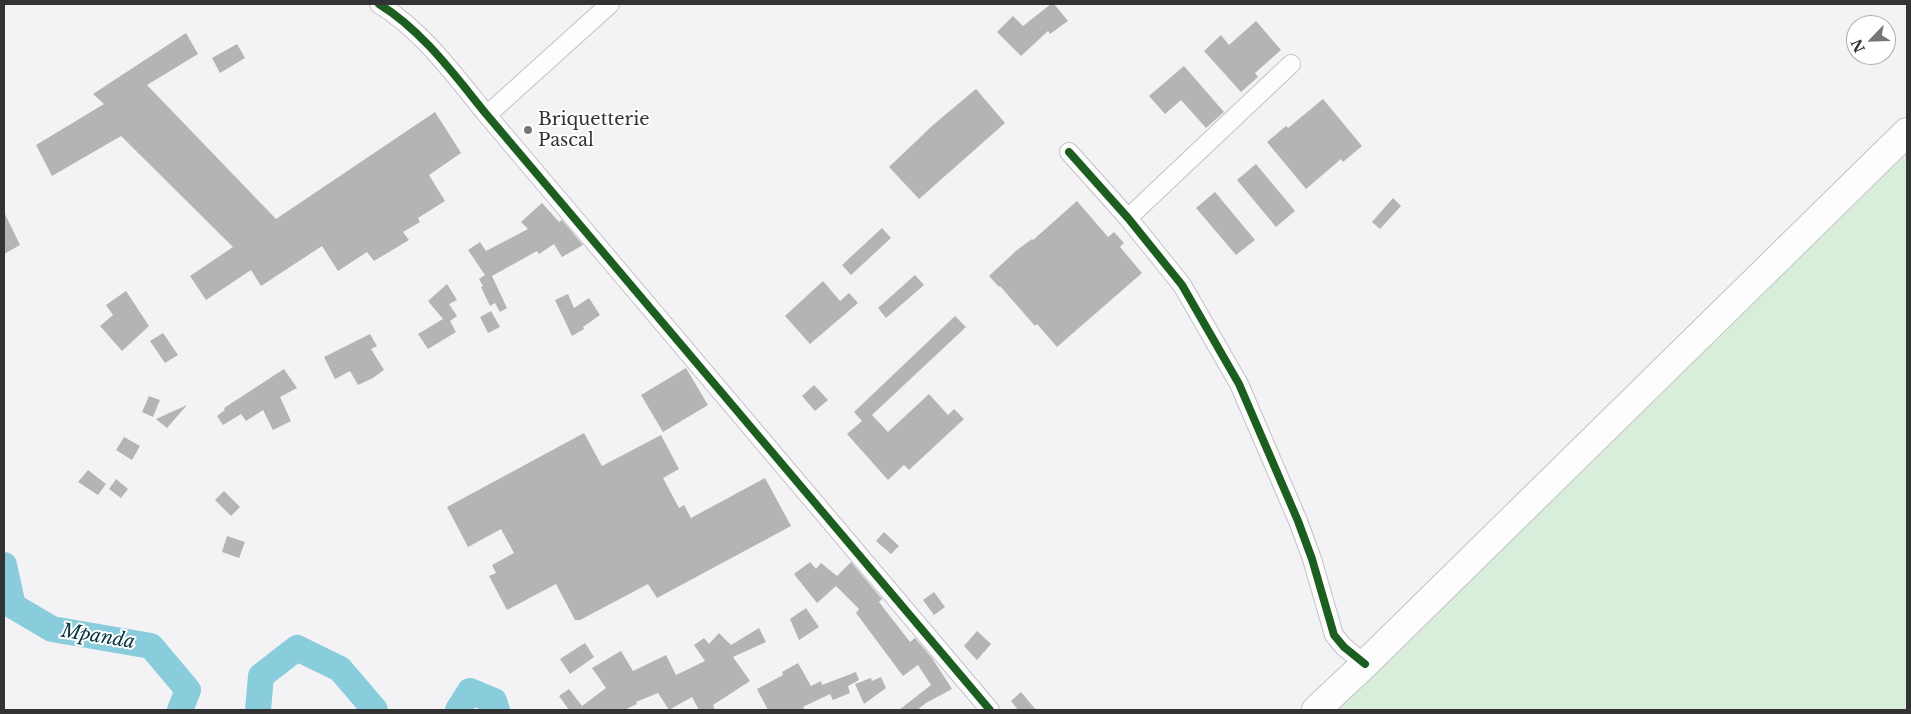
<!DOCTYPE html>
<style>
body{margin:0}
#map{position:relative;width:1911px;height:714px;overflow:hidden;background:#f3f3f6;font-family:"Libre Baskerville",serif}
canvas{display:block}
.frame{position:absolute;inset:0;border:5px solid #333335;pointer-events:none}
.north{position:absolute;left:1846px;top:15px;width:50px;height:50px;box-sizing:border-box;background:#fff;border:1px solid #adadae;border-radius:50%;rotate:246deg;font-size:14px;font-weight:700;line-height:20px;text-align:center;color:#333335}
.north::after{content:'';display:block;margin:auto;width:18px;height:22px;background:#767679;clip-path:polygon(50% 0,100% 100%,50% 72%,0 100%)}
</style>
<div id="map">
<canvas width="1911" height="714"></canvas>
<div class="frame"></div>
<div class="north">N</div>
</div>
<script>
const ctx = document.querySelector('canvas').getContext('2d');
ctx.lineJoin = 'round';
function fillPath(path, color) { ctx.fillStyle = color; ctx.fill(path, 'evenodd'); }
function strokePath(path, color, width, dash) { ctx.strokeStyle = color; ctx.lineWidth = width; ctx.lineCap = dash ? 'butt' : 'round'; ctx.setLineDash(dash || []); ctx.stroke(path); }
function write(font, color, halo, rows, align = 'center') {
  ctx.font = font + ' "Libre Baskerville",serif'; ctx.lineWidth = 4; ctx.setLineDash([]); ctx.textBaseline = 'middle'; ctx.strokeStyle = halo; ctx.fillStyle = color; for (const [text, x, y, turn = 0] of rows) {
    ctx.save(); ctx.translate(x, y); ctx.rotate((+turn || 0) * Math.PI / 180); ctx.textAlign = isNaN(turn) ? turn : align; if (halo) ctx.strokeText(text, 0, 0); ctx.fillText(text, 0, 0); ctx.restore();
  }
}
const green = new Path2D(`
 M1907,151V710H1329Z`);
const river = new Path2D(`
 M4,565L13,606L52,629L151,646L188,690L180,710
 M258,710L261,676L297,648L340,669L375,710
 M458,710L470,691L494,701L497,710`);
const building = new Path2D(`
 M1051,4H1054L1068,21L1050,34L1048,31L1021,56L997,32L1013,16L1023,26Z
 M1256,21L1281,50L1255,73L1258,77L1241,92L1204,51L1221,35L1229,45Z
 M186,33L198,54L147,85L276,219L435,112L461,153L429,175L445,201L418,218L420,222L403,232L409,240L374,261L367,252L338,271L322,246L261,286L251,270L206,300L190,276L233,247L121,136L52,176L36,145L104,104L93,94Z
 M237,44L245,58L220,73L212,58Z
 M1184,66L1224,112L1206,128L1181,100L1165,114L1149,96Z
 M976,89L1005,123L919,199L889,167L933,125Z
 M1323,99L1362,146L1343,162L1341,159L1306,189L1267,142L1286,126L1288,128Z
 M1256,164L1295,211L1276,227L1237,180Z
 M1215,192L1255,240L1236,255L1196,208Z
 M1393,198L1401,206L1380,229L1372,222Z
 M1077,201L1108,237L1114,232L1124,243L1120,247L1142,273L1057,347L1037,324L1035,326L1000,286L999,287L989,276L1017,250L1032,239L1033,240Z
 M542,203L559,222L562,220L583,245L562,257L554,244L539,254L537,251L492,276L507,308L500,312L495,303L490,306L481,287L483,286L479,279L485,275L468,250L480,242L486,251L528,229L521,222Z
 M4,212L20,245L4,254Z
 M882,228L891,238L851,275L842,265Z
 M915,275L924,285L886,318L878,308Z
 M823,281L840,301L849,293L858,303L810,344L785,316Z
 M447,284L457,300L449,304L457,316L450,321L456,332L428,349L418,334L443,319L428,301Z
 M126,291L149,326L122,351L100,326L113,315L106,305Z
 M568,294L574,308L589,298L600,315L583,327L584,329L572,336L555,300Z
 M491,311L500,327L488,333L480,317Z
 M955,316L966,327L872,415L888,432L929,394L948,415L954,409L964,419L909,470L904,465L888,480L847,434L862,421L854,412Z
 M163,333L178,355L165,363L150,341Z
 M370,334L377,346L371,349L384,370L373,378L358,385L350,371L335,379L324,357Z
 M686,368L708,405L663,432L641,395Z
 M284,369L297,388L280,397L291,421L273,430L263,410L246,421L241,414L223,425L217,416L225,410L224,408Z
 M814,385L828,400L815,411L802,396Z
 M149,396L160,400L153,417L142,412Z
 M187,405L167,428L156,419Z
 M584,433L602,466L661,435L679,469L663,478L679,508L684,505L691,518L765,478L791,526L657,598L648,584L580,620H575L556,584L507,610L489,576L496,573L492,565L514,553L501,529L468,547L447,507Z
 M124,437L140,446L132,460L116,450Z
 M88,470L106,484L98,495L78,482Z
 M116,479L128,489L121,498L109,489Z
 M224,491L240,507L231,516L215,500Z
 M884,532L899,546L891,554L876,541Z
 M227,536L245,542L239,558L222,552Z
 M810,562L816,569L821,563L837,576L851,562L882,599L879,602L910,642L915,638L932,658L952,689L926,703L917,710H899L931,685L918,665L903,676L856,613L859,609L836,586L817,603L794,574Z
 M934,592L945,607L934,615L923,600Z
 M806,608L819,627L799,640L790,619Z
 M759,628L766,642L733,657L750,681L713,705L715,710H699L692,697L669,710L658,693L636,702L637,704L624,710H569L559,696L569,689L582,706L606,688L592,668L621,651L633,671L666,655L676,675L705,661L694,645L704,638L709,644L719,633L731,645Z
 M977,631L991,644L977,660L964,646Z
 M585,643L594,657L570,674L560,659Z
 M798,663L811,686L821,681L822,685L856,672L859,680L848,686L850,693L833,700L830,694L803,707L805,710H768L757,689L783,675L782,672Z
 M881,677L886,688L864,704L855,684L871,678L872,681Z
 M1021,692L1036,710H1018L1011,701Z`);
const street = new Path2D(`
 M379,4C423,31 455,76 487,115L990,710
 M487,115L610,4
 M1069,152L1128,218L1182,285L1239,384L1298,521L1312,559L1334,635L1344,647L1365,664
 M1128,218L1291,64`);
const primary = new Path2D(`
 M1316,710L1365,664L1907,132`);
const cycleway = new Path2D(`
 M379,4C423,31 455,76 487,115L990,710
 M1069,152L1128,218L1182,285L1239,384L1298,521L1312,559L1334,635L1344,647L1365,664`);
const markers = [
 [528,130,5,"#767679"]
];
const poiNames = [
 ["Briquetterie",538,120],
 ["Pascal",538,141]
];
const waterNames = [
 ["Mpanda",98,637,9]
];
fillPath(green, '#d8eedb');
strokePath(river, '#89ccdc', 26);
fillPath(building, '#b4b4b7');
strokePath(street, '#c3c3c5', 20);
strokePath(primary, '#c3c3c5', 30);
strokePath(street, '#fdfdfe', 18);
strokePath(primary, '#fdfdfe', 28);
strokePath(cycleway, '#1b5e20', 8);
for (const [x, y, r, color] of markers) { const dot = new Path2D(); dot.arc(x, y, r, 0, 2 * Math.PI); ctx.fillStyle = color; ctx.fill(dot); strokePath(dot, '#fff', 2); }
write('18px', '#333335', '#fff', poiNames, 'left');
write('italic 19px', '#073740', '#fff', waterNames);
</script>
